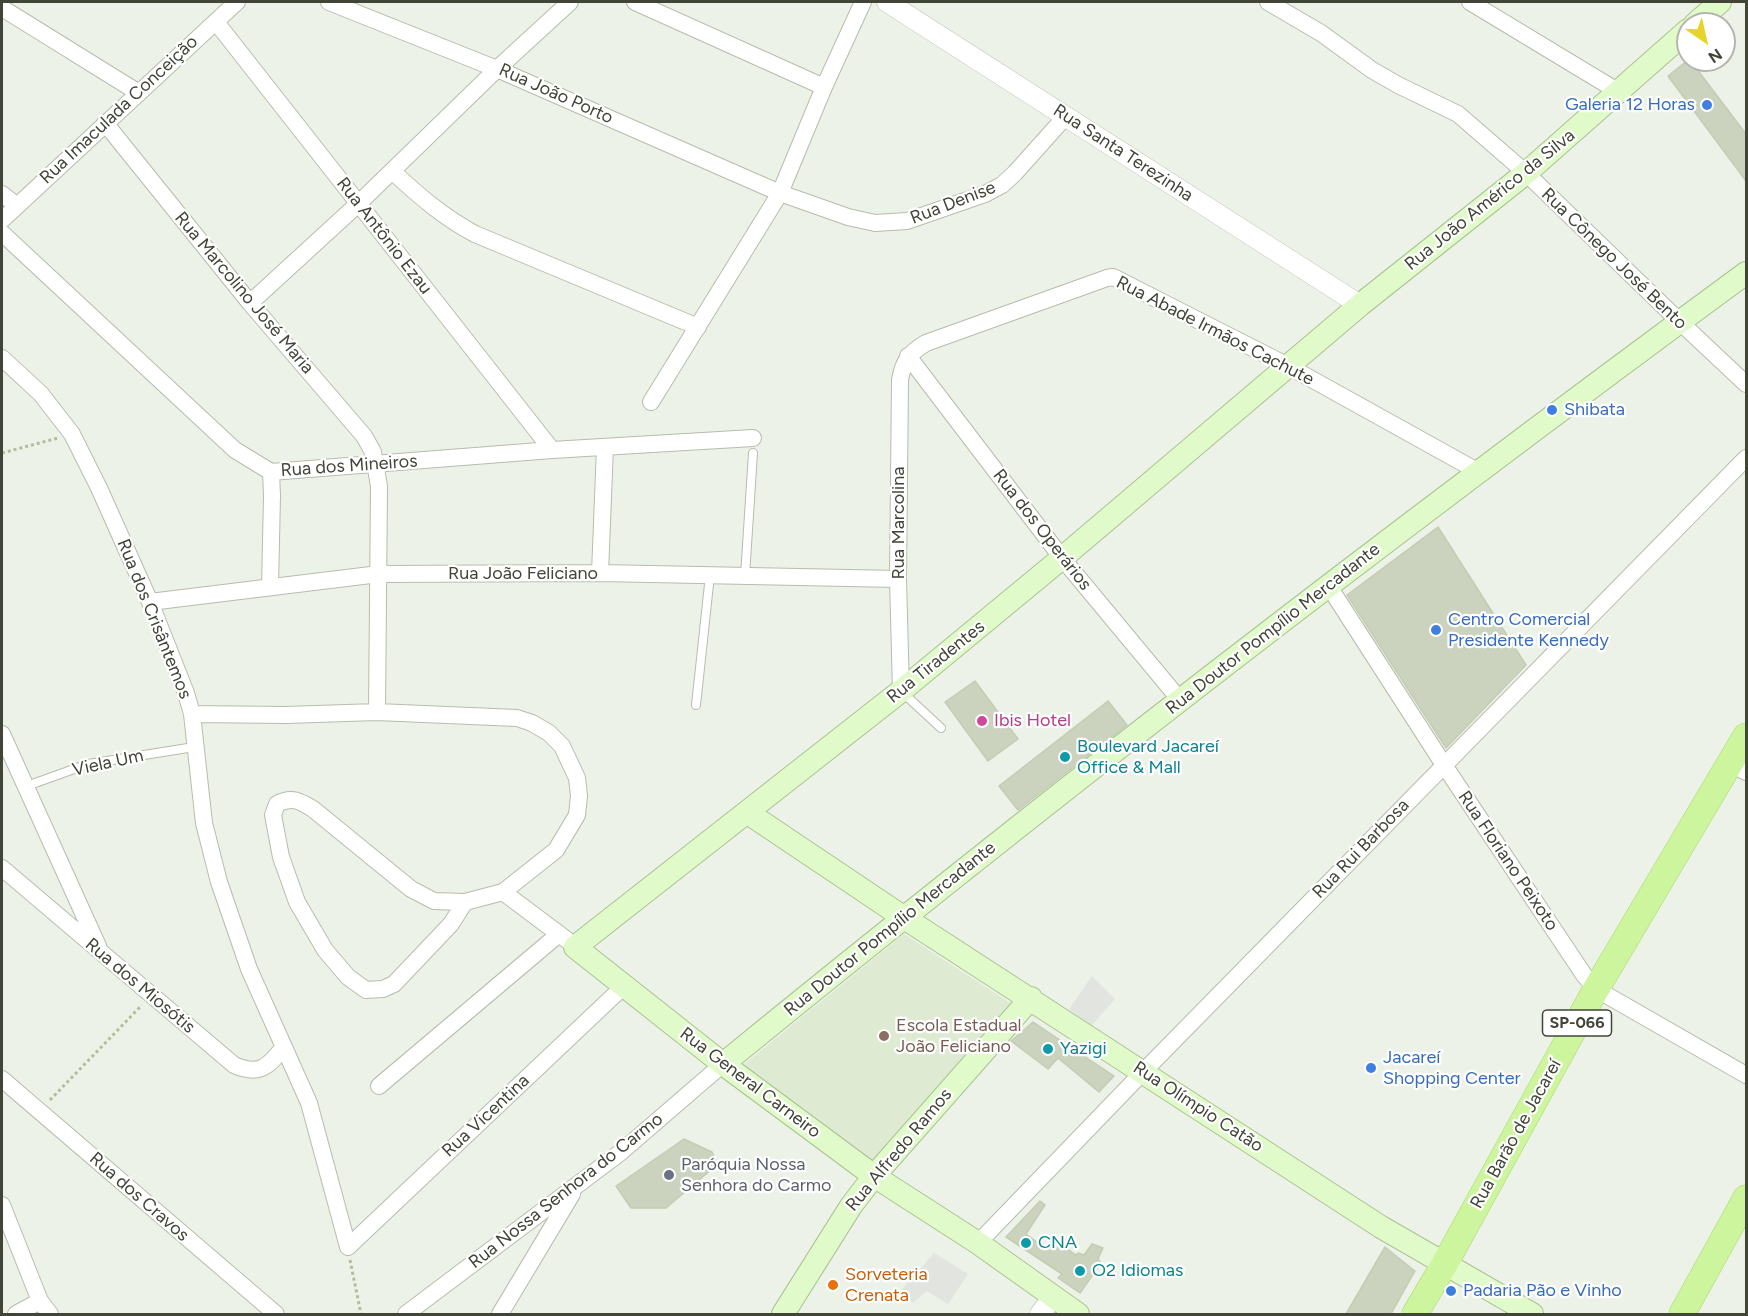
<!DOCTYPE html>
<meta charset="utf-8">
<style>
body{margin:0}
#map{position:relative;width:1748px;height:1316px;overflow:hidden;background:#edf2e8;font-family:Figtree,sans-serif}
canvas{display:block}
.frame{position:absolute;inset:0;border:3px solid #404537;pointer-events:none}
.north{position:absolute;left:1676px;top:12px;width:60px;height:60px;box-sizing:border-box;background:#fff;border:2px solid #b3b5af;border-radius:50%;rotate:146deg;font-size:16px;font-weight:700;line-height:24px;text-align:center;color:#404537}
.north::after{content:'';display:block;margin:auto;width:21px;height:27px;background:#e7d42a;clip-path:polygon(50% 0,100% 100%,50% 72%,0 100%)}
</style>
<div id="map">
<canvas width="1748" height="1316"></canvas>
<div class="frame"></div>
<div class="north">N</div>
</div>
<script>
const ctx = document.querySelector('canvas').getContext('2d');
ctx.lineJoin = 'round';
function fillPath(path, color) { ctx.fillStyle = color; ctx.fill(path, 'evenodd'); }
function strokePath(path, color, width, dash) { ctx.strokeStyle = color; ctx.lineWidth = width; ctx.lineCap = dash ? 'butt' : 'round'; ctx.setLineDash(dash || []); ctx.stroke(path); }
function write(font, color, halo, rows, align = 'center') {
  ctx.font = font + ' Figtree,sans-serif'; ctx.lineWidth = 4.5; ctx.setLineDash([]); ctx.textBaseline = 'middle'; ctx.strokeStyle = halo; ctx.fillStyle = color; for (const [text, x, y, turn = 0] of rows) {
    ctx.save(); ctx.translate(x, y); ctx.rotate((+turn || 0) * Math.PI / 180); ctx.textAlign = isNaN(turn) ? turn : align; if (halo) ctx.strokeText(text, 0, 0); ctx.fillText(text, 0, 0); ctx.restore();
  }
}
const education = new Path2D(`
 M904,934L1015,1006L873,1164L743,1065Z`);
const parking = new Path2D(`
 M1092,976L1115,999L1091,1026L1069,1009Z
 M934,1253L968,1274L948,1304L927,1291L913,1303L899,1293Z`);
const building = new Path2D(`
 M1688,60H1690L1746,134V181L1668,76Z
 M1438,527L1526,665L1446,748L1347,595Z
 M975,681L1018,739L988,761L945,702Z
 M1108,701L1127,725L1018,810L999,786Z
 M1033,1022L1114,1076L1099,1092L1058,1058L1048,1069L1011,1041Z
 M684,1139L712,1152L718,1164L666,1208H631L616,1186Z
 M1040,1201L1045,1205L1026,1234L1045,1248L1052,1238L1076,1255L1078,1253L1084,1255L1092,1244L1103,1248L1098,1259L1101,1263L1080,1293L1058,1278L1062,1274L1006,1237Z
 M1385,1247L1415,1271L1391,1314H1346Z`);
const path = new Path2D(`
 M2,453L58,438
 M50,1100L142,1005
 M350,1260L361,1314`);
const service = new Path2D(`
 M745,576L753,453
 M901,691L941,728
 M696,705L710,575
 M24,787L88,764L194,747`);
const minor = new Path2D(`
 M329,2L497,69L780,193L848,217L875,223L907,221L985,194L1002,185L1015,173L1066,116
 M635,2L824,87
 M1268,2L1321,33L1372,70L1398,85L1458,114L1526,173L1680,322L1746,384
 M1470,2L1619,92
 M2,8L139,93
 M216,22L552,450
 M105,123L250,303L364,436L373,452L379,486L377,712
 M392,171C418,195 443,217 475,234L698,327
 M2,194L16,205
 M2,220L237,2
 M2,233L235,450L271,472L552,450L753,438
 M250,303L358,204L497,69L570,2
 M908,356L1062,558L1180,700
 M2,358L41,394L72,434L99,488L150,602L186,693L192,714L204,823L219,882L249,969L309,1103L348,1247L624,986
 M651,402L780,193L824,87L863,2
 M600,573L605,447
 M1328,585L1444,765L1584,975L1596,989L1746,1075
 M270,586L272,496L271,472
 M150,602L379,574L600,573L898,579
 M901,691L898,579L900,380C903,362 909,353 926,343L1107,278L1113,277L1288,366L1479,472
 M192,714L286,715L377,712L517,718L532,723L549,733L562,746L577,778L579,796L577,815L556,850L503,892L465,902L434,901L411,889L313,809C300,801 292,796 277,804L273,815L281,857L297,902L325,950L348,977L366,990L383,989L394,984L451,924L465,902
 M2,734L98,946
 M1731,764L1746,772
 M2,868L234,1065C259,1076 268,1067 283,1048
 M503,892L567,940
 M2,1079L276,1314
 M379,1086L559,934
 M2,1205L40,1301L50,1314
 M978,1243L1143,1072L1746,458
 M16,1314L40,1301
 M406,1314L621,1152L723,1064
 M500,1314L572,1194`);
const tertiary = new Path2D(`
 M887,2L1360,305
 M1040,1314L1053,1297`);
const secondary = new Path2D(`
 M1695,24L1720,2
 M748,813L903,917L1381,1227L1532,1314
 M723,1064C1057,791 1399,528 1746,273
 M783,1314L851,1206L874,1176L1031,998
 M1078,1314L978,1243L874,1176L723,1064L575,947L901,691L1062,558L1360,305L1526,173L1688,30`);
const primary = new Path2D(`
 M1415,1314L1444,1265L1596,989L1746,736
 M1682,1314L1746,1198`);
const markers = [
 [1707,105,6,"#3f7fe0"],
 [1552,410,6,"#3f7fe0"],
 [1436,630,6,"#3f7fe0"],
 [982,721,6,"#d1479c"],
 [1065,757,6,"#0f9aa8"],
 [884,1036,6,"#8d6e63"],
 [1048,1049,6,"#0f9aa8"],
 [1371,1068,6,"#3f7fe0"],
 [669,1175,6,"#6b7280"],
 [1026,1243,6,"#0f9aa8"],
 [1080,1271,6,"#0f9aa8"],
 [833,1285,6,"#e8710a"],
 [1451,1291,6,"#3f7fe0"]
];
const shields = [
 [1577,1023,69]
];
const shieldNames = [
 ["SP-066",1577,1023]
];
const streetNames = [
 ["Rua João Porto",556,94,24],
 ["Rua Imaculada Conceição",119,110,-43],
 ["Rua Santa Terezinha",1123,153,33],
 ["Rua João Américo da Silva",1490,200,-39],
 ["Rua Denise",953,203,-21],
 ["Rua Antônio Ezau",384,236,52],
 ["Rua Cônego José Bento",1614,259,44],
 ["Rua Marcolino José Maria",244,293,50],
 ["Rua Abade Irmãos Cachute",1215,331,27],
 ["Rua dos Mineiros",349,466,-4],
 ["Rua Marcolina",899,523,-90],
 ["Rua dos Operários",1042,530,52],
 ["Rua João Feliciano",523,574],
 ["Rua dos Crisântemos",154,619,68],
 ["Rua Doutor Pompílio Mercadante",1273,629,-38],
 ["Rua Tiradentes",936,662,-39],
 ["Viela Um",108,763,-12],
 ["Rua Rui Barbosa",1361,849,-46],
 ["Rua Floriano Peixoto",1508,861,56],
 ["Rua Doutor Pompílio Mercadante",890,929,-39],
 ["Rua dos Miosótis",140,986,40],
 ["Rua General Carneiro",750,1083,37],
 ["Rua Olímpio Catão",1198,1107,33],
 ["Rua Vicentina",486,1116,-43],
 ["Rua Barão de Jacareí",1516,1134,-61],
 ["Rua Alfredo Ramos",899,1150,-50],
 ["Rua Nossa Senhora do Carmo",566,1191,-38],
 ["Rua dos Cravos",139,1197,41]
];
const shopNames = [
 ["Galeria 12 Horas",1695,105,"right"],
 ["Shibata",1564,410],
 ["Centro Comercial",1448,620],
 ["Presidente Kennedy",1448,641],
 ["Jacareí",1383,1058],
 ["Shopping Center",1383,1079],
 ["Padaria Pão e Vinho",1463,1291]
];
const hotelNames = [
 ["Ibis Hotel",994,721]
];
const cultureNames = [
 ["Boulevard Jacareí",1077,747],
 ["Office & Mall",1077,768],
 ["Yazigi",1060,1049],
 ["CNA",1038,1243],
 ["O2 Idiomas",1092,1271]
];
const educationNames = [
 ["Escola Estadual",896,1026],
 ["João Feliciano",896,1047]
];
const worshipNames = [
 ["Paróquia Nossa",681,1165],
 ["Senhora do Carmo",681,1186]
];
const foodNames = [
 ["Sorveteria",845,1275],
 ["Crenata",845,1296]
];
fillPath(education, '#dfead3');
fillPath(parking, '#e2e4df');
fillPath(building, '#cbd3be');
strokePath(building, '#c3cdb2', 1.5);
strokePath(service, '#b6bdab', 10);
strokePath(minor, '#b6bdab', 18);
strokePath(tertiary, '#b6bdab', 21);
strokePath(secondary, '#abc293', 24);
strokePath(primary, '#a9d96f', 27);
strokePath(path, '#b1bd9d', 3, [3, 3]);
strokePath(service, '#fff', 8);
strokePath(minor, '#fff', 16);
strokePath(tertiary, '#fff', 20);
strokePath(secondary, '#e1faca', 22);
strokePath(primary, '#ccf59e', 26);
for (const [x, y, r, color] of markers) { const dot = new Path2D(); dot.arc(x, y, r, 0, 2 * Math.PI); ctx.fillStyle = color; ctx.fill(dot); strokePath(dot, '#fff', 2); }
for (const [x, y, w] of shields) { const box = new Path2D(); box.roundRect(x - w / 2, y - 13, w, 26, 4.5); ctx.fillStyle = '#fff'; ctx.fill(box); strokePath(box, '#404537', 1.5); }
write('bold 16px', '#404537', null, shieldNames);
write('18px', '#404537', '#fff', streetNames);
write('18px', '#366cbe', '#fff', shopNames, 'left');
write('18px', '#b23c85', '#fff', hotelNames, 'left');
write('18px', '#0d838f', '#fff', cultureNames, 'left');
write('18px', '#785e54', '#fff', educationNames, 'left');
write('18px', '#5b616d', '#fff', worshipNames, 'left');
write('18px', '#c56008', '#fff', foodNames, 'left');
</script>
